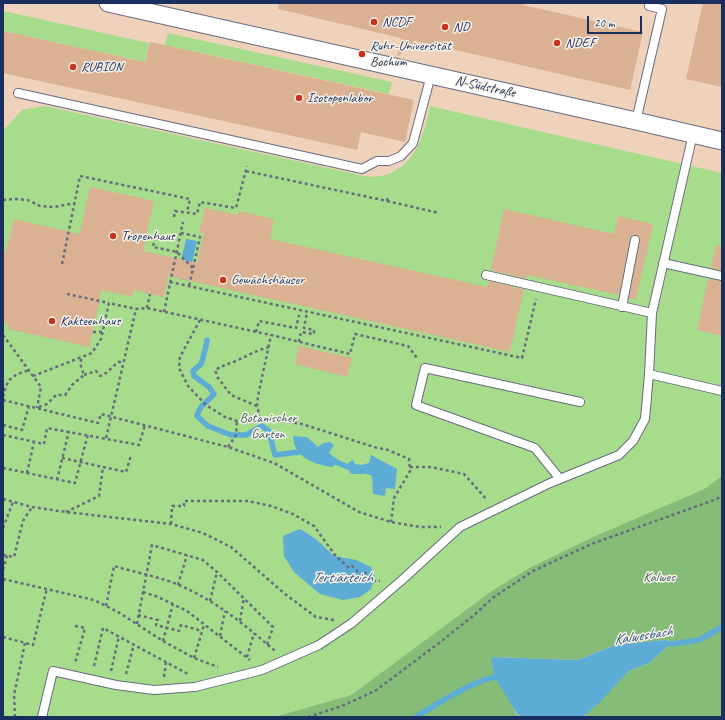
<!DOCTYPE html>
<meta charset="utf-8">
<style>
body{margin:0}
#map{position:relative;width:725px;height:720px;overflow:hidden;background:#f3daba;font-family:Caveat,sans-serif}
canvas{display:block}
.frame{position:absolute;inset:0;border:4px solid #1b2f5e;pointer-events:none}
.scale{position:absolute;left:587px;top:16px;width:55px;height:18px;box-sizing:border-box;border:2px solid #1b2f5e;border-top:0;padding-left:5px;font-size:12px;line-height:14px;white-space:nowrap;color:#1b2f5e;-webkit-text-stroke:3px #f7f3e8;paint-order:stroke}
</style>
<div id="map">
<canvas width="725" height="720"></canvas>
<div class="frame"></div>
<div class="scale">20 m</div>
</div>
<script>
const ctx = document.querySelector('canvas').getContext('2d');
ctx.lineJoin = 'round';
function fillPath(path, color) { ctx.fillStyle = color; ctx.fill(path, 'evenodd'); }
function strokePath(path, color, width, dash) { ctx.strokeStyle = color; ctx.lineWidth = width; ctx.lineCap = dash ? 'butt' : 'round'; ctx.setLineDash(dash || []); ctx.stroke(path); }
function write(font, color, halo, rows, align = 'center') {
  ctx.font = font + ' Caveat,sans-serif'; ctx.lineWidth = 3; ctx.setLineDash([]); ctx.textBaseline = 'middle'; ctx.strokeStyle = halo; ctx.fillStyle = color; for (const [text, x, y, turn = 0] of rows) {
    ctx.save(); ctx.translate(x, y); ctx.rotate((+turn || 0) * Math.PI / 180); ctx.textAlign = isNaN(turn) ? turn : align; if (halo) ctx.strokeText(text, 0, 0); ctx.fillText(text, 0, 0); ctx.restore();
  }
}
const built = new Path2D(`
 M3,3H722V173L430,106L425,130L417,150L407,162L396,171L384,176L369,177L45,106L3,131Z`);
const green = new Path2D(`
 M3,11L149,43L145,62L3,31Z
 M168,33L392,82L389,94L173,47L169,67L165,45Z
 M45,106L369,177C374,176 380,177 385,175C416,166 424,134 430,106L722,173V476L704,489L593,537L531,567L493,590L351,695L274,717H3V131L22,110Z`);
const forest = new Path2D(`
 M722,476V717H583L599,702L629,671L649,663L667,647L677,642L665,640L615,645L578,660L492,657L516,714L522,717H274L351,695L493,590L531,567L593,537L704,489Z`);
const water = new Path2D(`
 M186,239L197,241L188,281L177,278Z
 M293,436L307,437L318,447L323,443L330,442L334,445L329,453L338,460L333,467C315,465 293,457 293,436Z
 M371,455L397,469L395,489L386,488L385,496L373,494L372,476C363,471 359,476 350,473L348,463L353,460L355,464L362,465L369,463Z
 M300,529L316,539L334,556L356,560L371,567L375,577L371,589L360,597L343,600L320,594L294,572L284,556L283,536Z
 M665,640L678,642L667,647L649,663L629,671L599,703L583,717H522L517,714L494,676L491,657L578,660L615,645Z`);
const stream = new Path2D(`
 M207,340C207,343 202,362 201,364C199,366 195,369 193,371L194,376L209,387L214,394C207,403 200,404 197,416L208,426L231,435H246L262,426L269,431L275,455L299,452
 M336,462L348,467
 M672,644L699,640L722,627
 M416,717C434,706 481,675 500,677`);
const building = new Path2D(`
 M279,3H523V5L643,32L630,90L416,41L397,57L401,38L278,9Z
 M703,3H722V87L686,79Z
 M3,31L145,62L150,42L414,100L405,142L361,132L357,150L3,73Z
 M90,187L154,201L143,251L197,263L204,233L199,232L205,208L238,215L239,211L274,219L270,239L487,287L489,281L524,289L510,352L168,276L164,297L134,290L133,297L102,290L89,347L8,329L9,324L3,323V251H6L14,219L80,234Z
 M504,209L614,234L618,216L653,224L636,299L629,298L640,241V238L636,235H633L630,239L619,295L527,275L526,279L491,270Z
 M716,245L722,246V270L711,268Z
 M708,279L722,281V336L697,330Z
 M299,346L352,358L347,377L295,364Z`);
const path = new Path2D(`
 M246,171L387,201L388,197
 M3,200L16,199L28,200L40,206L54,207L75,203
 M387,201L439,213
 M174,217L175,211L197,214L200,202L236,208L247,166
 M181,233L200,237L189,287
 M155,237L153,247L177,252L193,268
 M62,264L80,176L190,199L187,212
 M170,282L522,358L536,299
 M67,294L109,303
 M147,308L150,294
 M164,312L183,222
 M200,320L180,357L179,368L188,386L206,405L225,417L237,421L260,418L302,424L374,447L388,450L409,459L410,471L394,498L391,522
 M93,332H102
 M256,332L259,321L296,328L299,315
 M3,335L41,387L37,408
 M299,342L301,332L314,334V330L304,328L307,312
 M84,375L96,371L100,376C108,373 111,368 118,362H124
 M33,376L92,353L101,339L109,303L136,309L147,308L271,335L350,354L355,334L408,346L417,358
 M3,397C8,377 10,377 29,370
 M3,400L98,423L101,414L228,447L274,463L359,512L391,522L421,527H441
 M257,406L231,395L218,378L215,370C222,366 228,364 236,361C247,356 257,350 269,347
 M39,407L47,404L56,395H65L72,385L84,375L80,363L82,358
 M260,418L257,406L258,396L271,335
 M3,425L22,430L29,406
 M3,435L44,444L47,428L139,445L145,425
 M106,438L136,309
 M228,447L236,435L237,421
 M62,458L126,472L131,455
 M410,467H431L464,474L487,500
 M3,468L75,483L88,434
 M27,473L34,442
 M57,480L69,431
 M3,499L32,507L66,512L171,524L203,533L231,547L285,594L316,617L334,620
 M66,512L99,496L103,467
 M171,524L172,506H184V501H248L271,506L293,514L314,526L335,555L349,568L352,566L361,575L364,572L374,581H380
 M3,528L13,502
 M3,555L14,557L23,521L32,507
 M3,570L7,555
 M3,579L94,600L118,612L163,641L194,658L218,667
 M178,585L187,555
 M143,592L158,597L187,611L250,660
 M210,601L217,572
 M106,606L114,566C134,572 160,577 179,585C216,601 245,625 275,651
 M138,615L158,620L156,625L179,631L181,625L202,631
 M240,621L244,597
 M137,624L152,545L203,560L217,572L273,627L267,645
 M75,626L85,628L75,663
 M220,636L225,611
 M3,637L33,645L47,588
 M163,641L173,604
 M247,657L254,633
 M194,658L204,625
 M94,666L103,628L188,674
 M111,671L119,636
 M126,674L134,644
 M164,677L166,662
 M15,717L14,695L25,643
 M308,717L342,706L375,691L439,643L473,616L494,597L533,571L594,543L717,499L722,495`);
const service = new Path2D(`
 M18,93L362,169L377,161H389L401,156L413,143L431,75
 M636,121L662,9L649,6
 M663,263L722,276
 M486,275L652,313
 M622,307L635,240
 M649,374L722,391
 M560,479L535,448L416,405L425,368L580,402
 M42,717L53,671L116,685L154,690L195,687L262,670L319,645L352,623L402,580L460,527L550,483L619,455L633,441L645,419L649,374L652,313L693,134`);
const minor = new Path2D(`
 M108,3L636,121L722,141`);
const markers = [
 [374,22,4,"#c8321e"],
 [445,27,4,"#c8321e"],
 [557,43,4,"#c8321e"],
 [362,54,4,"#c8321e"],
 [73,67,4,"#c8321e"],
 [299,98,4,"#c8321e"],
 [113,236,4,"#c8321e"],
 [223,280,4,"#c8321e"],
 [52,321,4,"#c8321e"]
];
const poiNames = [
 ["NCDF",382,22],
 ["ND",453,27],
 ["NDEF",565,43],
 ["Ruhr-Universität",370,46],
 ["Bochum",370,62],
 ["RUBION",81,67],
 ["Isotopenlabor",307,98],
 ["Tropenhaus",121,236],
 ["Gewächshäuser",231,280],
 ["Kakteenhaus",60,321]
];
const streetNames = [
 ["N-Südstraße",485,87,12]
];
const parkNames = [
 ["Botanischer",268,418],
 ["Garten",268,434],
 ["Kalwes",659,577]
];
const waterNames = [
 ["Tertiärteich",342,578],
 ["Kalwesbach",643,636,-9]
];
fillPath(built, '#eed2bc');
fillPath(green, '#a7dc8c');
fillPath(forest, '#85bc78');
fillPath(water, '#5cacd6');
strokePath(stream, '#5cacd6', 5.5);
fillPath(building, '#dab192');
strokePath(service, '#676b7e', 10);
strokePath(minor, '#676b7e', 19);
strokePath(path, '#676b7e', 2.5, [3, 3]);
strokePath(service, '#fff', 8);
strokePath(minor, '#fff', 17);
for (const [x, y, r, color] of markers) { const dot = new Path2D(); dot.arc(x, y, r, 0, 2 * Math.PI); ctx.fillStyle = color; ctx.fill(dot); strokePath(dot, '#f7f3e8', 1.5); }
write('14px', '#1b2f5e', '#f7f3e8', poiNames, 'left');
write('14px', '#1b2f5e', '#f7f3e8', streetNames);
write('14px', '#3e5a6a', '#f7f3e8', parkNames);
write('italic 15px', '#2e5482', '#f7f3e8', waterNames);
</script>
